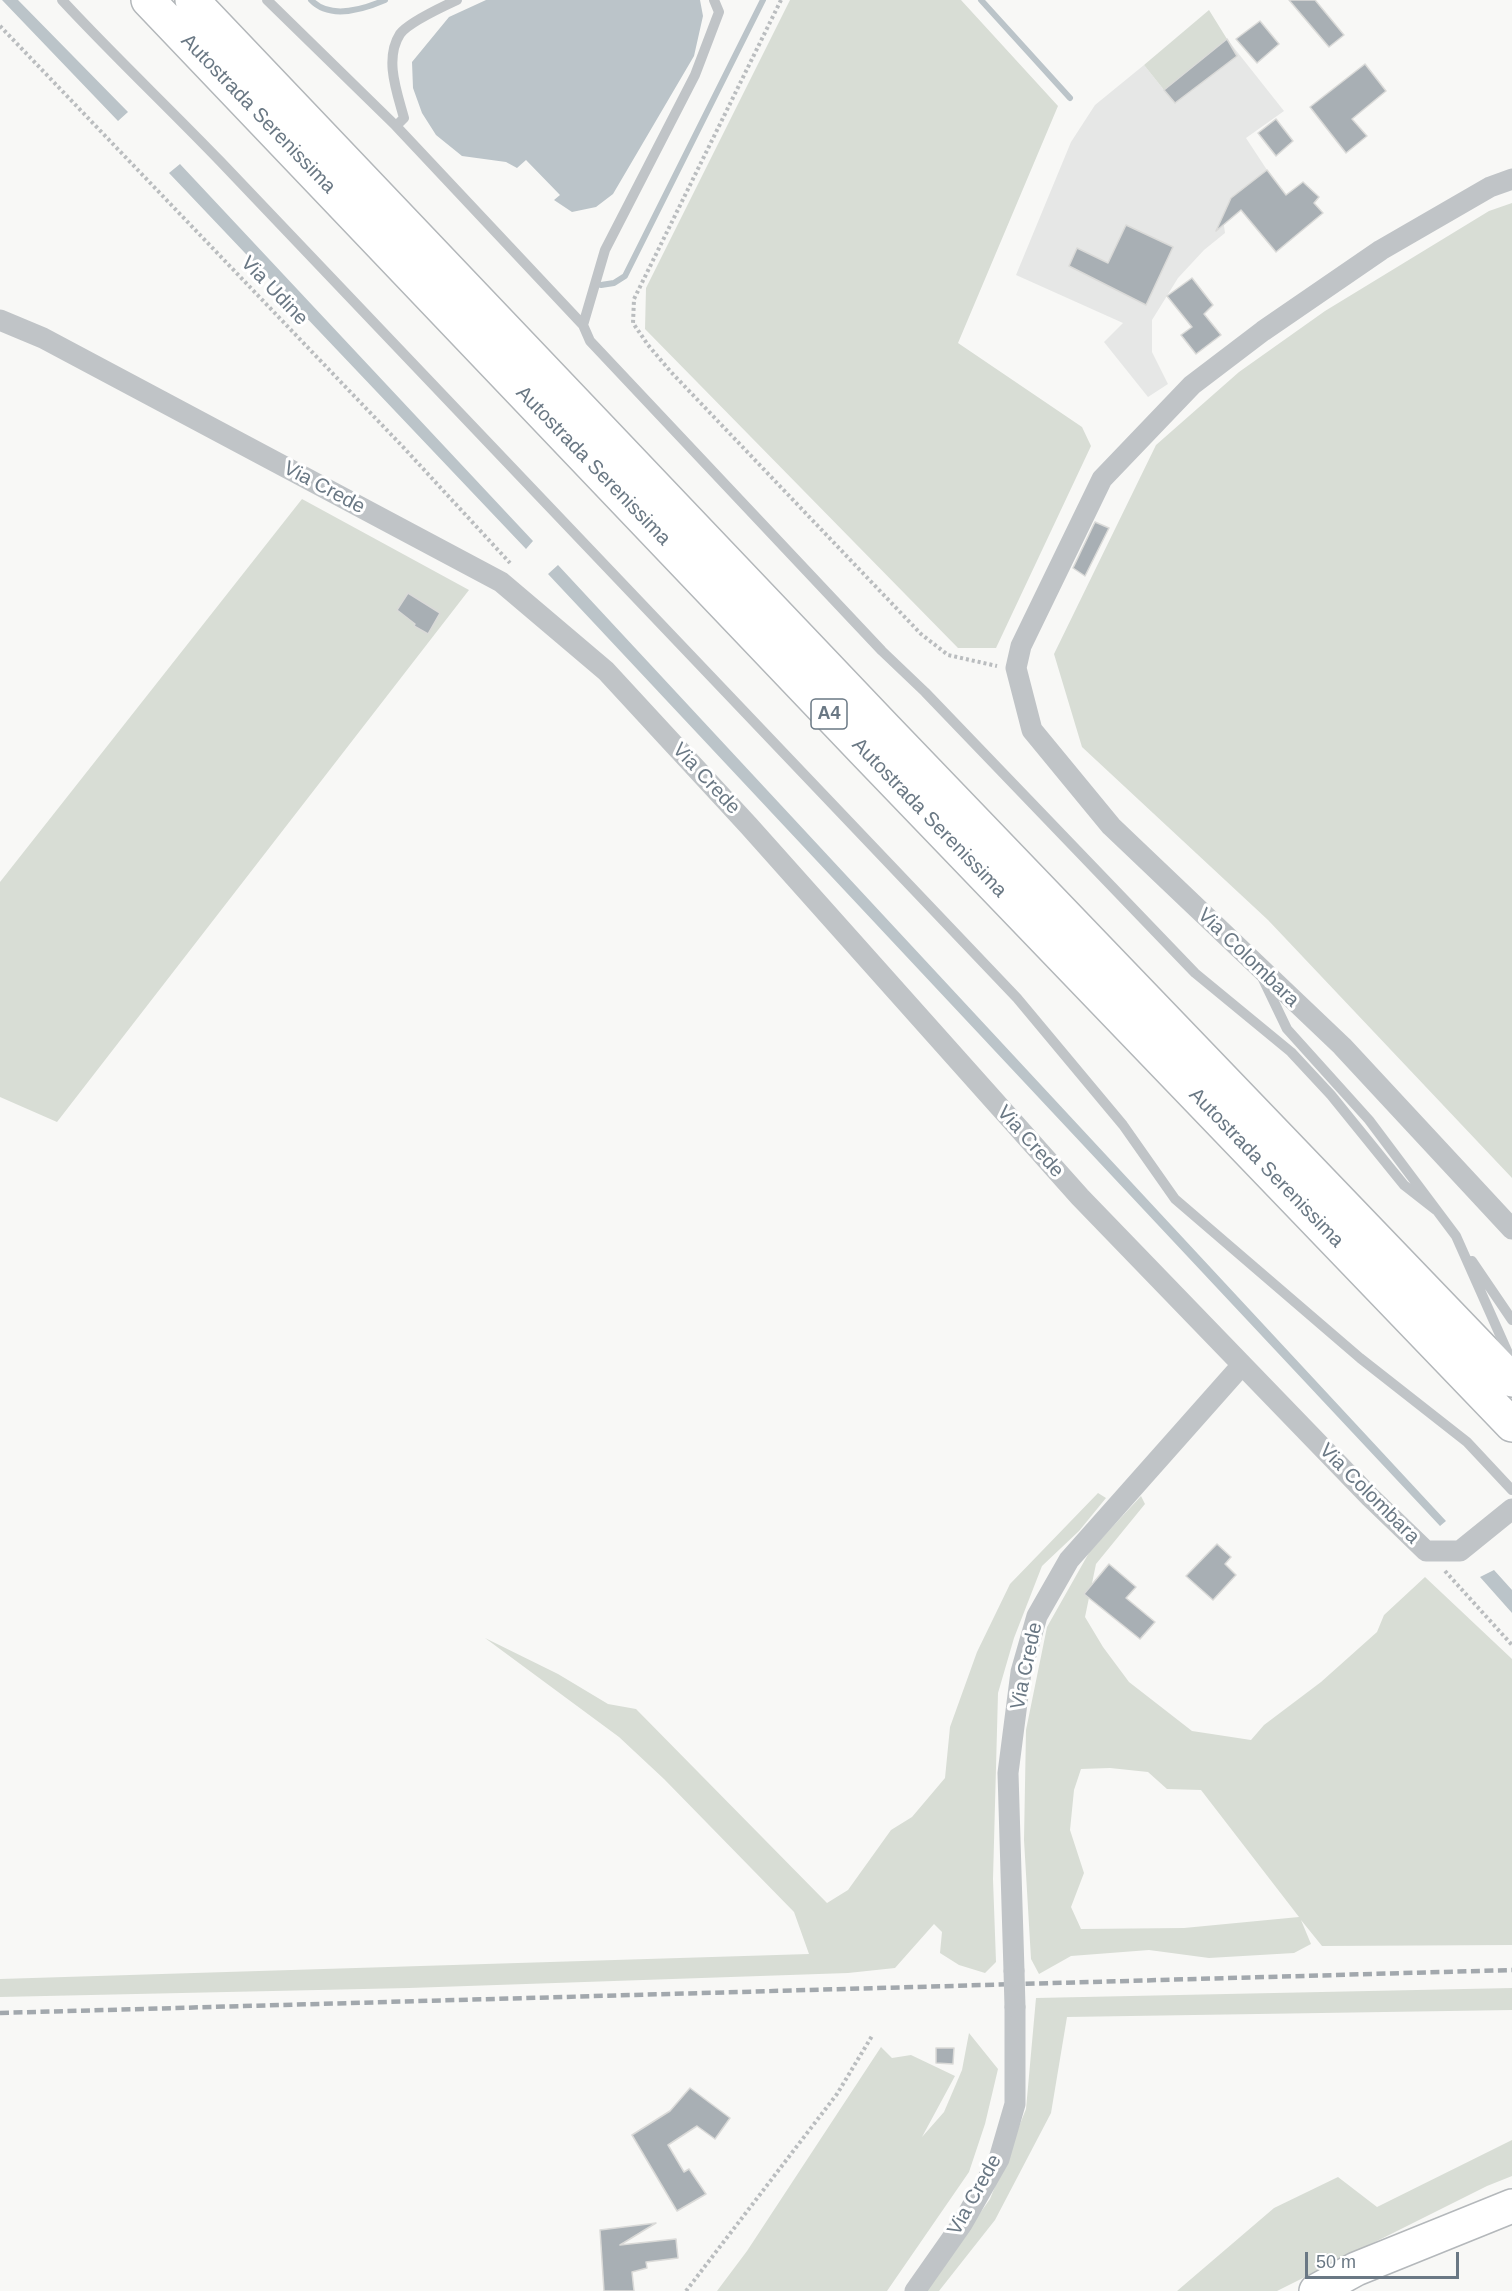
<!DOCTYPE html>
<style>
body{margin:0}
#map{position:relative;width:1512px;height:2291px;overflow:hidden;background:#f8f8f6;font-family:Arial,sans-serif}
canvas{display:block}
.scale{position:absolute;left:1305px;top:2252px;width:154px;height:27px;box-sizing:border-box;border:3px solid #6a7884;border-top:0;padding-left:8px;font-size:18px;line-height:21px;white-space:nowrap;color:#6a7884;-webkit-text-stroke:4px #fff;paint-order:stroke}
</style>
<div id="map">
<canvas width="1512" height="2291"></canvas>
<div class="scale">50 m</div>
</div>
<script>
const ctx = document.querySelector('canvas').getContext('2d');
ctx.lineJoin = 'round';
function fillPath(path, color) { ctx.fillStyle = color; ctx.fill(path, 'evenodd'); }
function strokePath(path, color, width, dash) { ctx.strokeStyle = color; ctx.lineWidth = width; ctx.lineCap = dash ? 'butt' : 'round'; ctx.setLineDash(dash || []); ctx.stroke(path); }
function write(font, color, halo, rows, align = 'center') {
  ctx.font = font + ' Arial,sans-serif'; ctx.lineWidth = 6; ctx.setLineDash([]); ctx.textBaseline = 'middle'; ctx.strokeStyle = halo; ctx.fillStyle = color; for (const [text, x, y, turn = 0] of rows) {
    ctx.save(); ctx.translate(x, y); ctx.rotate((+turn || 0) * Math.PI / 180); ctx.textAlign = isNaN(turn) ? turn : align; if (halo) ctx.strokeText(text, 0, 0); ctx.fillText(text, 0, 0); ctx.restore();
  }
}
const built = new Path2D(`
 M1227,39L1284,111L1246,138L1267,170L1232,198L1223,218L1225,233L1204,250L1178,278L1152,320V352L1168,384L1148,397L1104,342L1123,323L1016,275L1071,142L1095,105L1144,65L1164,90Z`);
const green = new Path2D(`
 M790,0H961L1058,106L958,343L1082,427L1091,446L996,648H958L645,329L646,288Z
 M1209,10L1227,39L1164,90L1144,65Z
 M1512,203V1178L1268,920L1082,747L1054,654L1156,445L1239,372L1325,311L1489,211Z
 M302,499L469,590L57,1122L0,1097V882Z
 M1098,1493L1106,1498L1079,1531L1042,1566L1014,1638L998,1693L993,1879L996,1962L985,1973L959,1965L940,1953L942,1932L934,1924L895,1968L848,1973L409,1988L0,1997V1979L809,1954L794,1912L664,1779L619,1737L485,1638L558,1674L608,1704L636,1709L827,1903L848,1890L891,1830L912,1817L945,1778L950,1727L977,1652L1010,1584Z
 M1141,1496L1145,1504L1096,1564L1085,1617L1103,1647L1129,1682L1192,1731L1251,1740L1264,1725L1321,1682L1377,1632L1384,1615L1425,1577L1512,1659V1945L1322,1946L1301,1920L1311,1944L1294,1953L1209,1958L1149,1950L1071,1956L1039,1974L1031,1959L1024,1840L1026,1730L1047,1627L1090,1551ZM1110,1768L1148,1772L1167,1789L1201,1790L1299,1917L1184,1928L1081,1929L1071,1907L1084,1873L1070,1830L1074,1790L1081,1769Z
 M1512,1988V2010L1067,2017L1051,2113L995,2220L939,2291H925L990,2199L1026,2109L1036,1998Z
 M969,2033L998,2069L985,2124L969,2172L887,2291H717L747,2251L881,2047L892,2058L911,2055L955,2076L922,2137L944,2112L962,2070Z
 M1512,2140V2176L1487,2186L1277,2291H1177L1274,2208L1338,2177L1377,2207Z`);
const water = new Path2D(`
 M2,0H18L128,112L118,121Z
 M486,0H700L703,16L694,56L613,194L596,207L572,212L554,200L560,195L526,160L517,168L506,162L462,156L436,135L422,113L413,88L412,62L449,17Z
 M180,164L533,541L526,549L169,173Z
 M558,565L1446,1521L1440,1526L548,574Z
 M1494,1570L1512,1590V1613L1480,1577Z`);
const stream = new Path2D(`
 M311,0C330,20 362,10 385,0
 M981,0L1070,98
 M601,285L614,283L625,276L763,0`);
const building = new Path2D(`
 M1289,0H1315L1344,35L1329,47Z
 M1260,21L1279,44L1257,63L1236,39Z
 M1227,39L1237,56L1175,103L1164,90Z
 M1365,64L1386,91L1352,119L1367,136L1346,153L1310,107Z
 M1276,119L1293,141L1276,156L1258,133Z
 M1267,170L1286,195L1303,182L1319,197L1314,203L1323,213L1276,252L1241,210L1216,231L1231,198Z
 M1126,225L1173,247L1146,305L1069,266L1077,248L1108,263Z
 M1192,278L1213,305L1204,314L1221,335L1196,354L1181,335L1192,327L1167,296Z
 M1095,522L1109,528L1085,576L1073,568Z
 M408,593L440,613L428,634L414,626L415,624L397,610Z
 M1217,1544L1231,1557L1225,1564L1236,1575L1213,1600L1186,1576Z
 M1109,1564L1136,1587L1126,1598L1155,1622L1140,1639L1084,1594Z
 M936,2048H954L953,2064L936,2063Z
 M690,2088L730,2118L715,2139L697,2126L668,2145L684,2172L689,2169L706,2194L677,2211L632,2135L670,2111Z
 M656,2223L620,2245L676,2239L678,2258L646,2262L647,2268L632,2272L634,2291H604L600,2230Z`);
const path = new Path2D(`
 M781,0L634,299L633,323L648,345L671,372L921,634L948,655L997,666
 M0,26L404,448L510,563
 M1445,1571L1512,1645
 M686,2291L837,2094L872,2036`);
const service = new Path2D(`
 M62,0C113,55 168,107 220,161L1017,998L1123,1125L1175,1199L1360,1358L1467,1442L1512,1490
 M267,0L396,126L404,118C397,92 384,59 400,34C408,23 444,6 457,0
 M714,0L719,12L695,75L605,250L583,325L590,341L882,651L925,692L1195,973L1291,1052L1331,1095L1404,1185L1436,1210
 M396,126L583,325
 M1263,979L1287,1029L1369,1120L1456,1236L1512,1362
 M1472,1261L1512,1320`);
const minor = new Path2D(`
 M1512,179L1490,187L1381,250L1263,331L1192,385L1102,479L1021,646L1016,668L1032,730L1111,826L1342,1046L1512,1229
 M0,320L43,338L501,582L606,671L749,826L1080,1197L1370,1497L1426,1551H1460L1512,1509
 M1014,1971L1008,1773L1021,1672L1037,1616L1069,1560L1242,1365
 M915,2291L962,2224L999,2159L1015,2104V2007`);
const primary = new Path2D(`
 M1316,2291L1356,2269L1512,2206`);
const motorway = new Path2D(`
 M148,0L864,751L1512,1425
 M192,0L886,729L1512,1380`);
const rail = new Path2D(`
 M0,2013L1512,1970`);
const minorBridge = new Path2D(`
 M1014,1971L1015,2007`);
const shields = [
 [829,714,36]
];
const shieldNames = [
 ["A4",829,714]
];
const streetNames = [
 ["Autostrada Serenissima",258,114,46],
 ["Via Udine",274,291,46],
 ["Autostrada Serenissima",593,466,46],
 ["Via Crede",324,488,28],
 ["Via Crede",706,779,47],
 ["Autostrada Serenissima",929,818,46],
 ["Via Colombara",1248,958,44],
 ["Via Crede",1030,1142,48],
 ["Autostrada Serenissima",1266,1168,46],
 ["Via Colombara",1369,1494,45],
 ["Via Crede",1027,1666,-78],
 ["Via Crede",975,2195,-61]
];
fillPath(built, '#e6e7e6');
fillPath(green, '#d8ddd5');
fillPath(water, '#bbc4c9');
strokePath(stream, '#bbc4c9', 6);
fillPath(building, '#a8afb4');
strokePath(building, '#dadad8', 1.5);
strokePath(primary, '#b4b8bb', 36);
strokePath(motorway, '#b3b7ba', 36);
strokePath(path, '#babdbf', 4, [3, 3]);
strokePath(service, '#c0c4c7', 10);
strokePath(minor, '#c0c4c7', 21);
strokePath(primary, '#fff', 33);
strokePath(motorway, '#fff', 33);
strokePath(rail, '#a2a8ad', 4.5, [9, 4.5]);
strokePath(minorBridge, '#c0c4c7', 21);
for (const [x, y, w] of shields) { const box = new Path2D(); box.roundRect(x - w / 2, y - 15, w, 30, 4.5); ctx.fillStyle = '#fff'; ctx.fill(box); strokePath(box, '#6a7884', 1.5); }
write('bold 18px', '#6a7884', null, shieldNames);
write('20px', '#6a7884', '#fff', streetNames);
</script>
